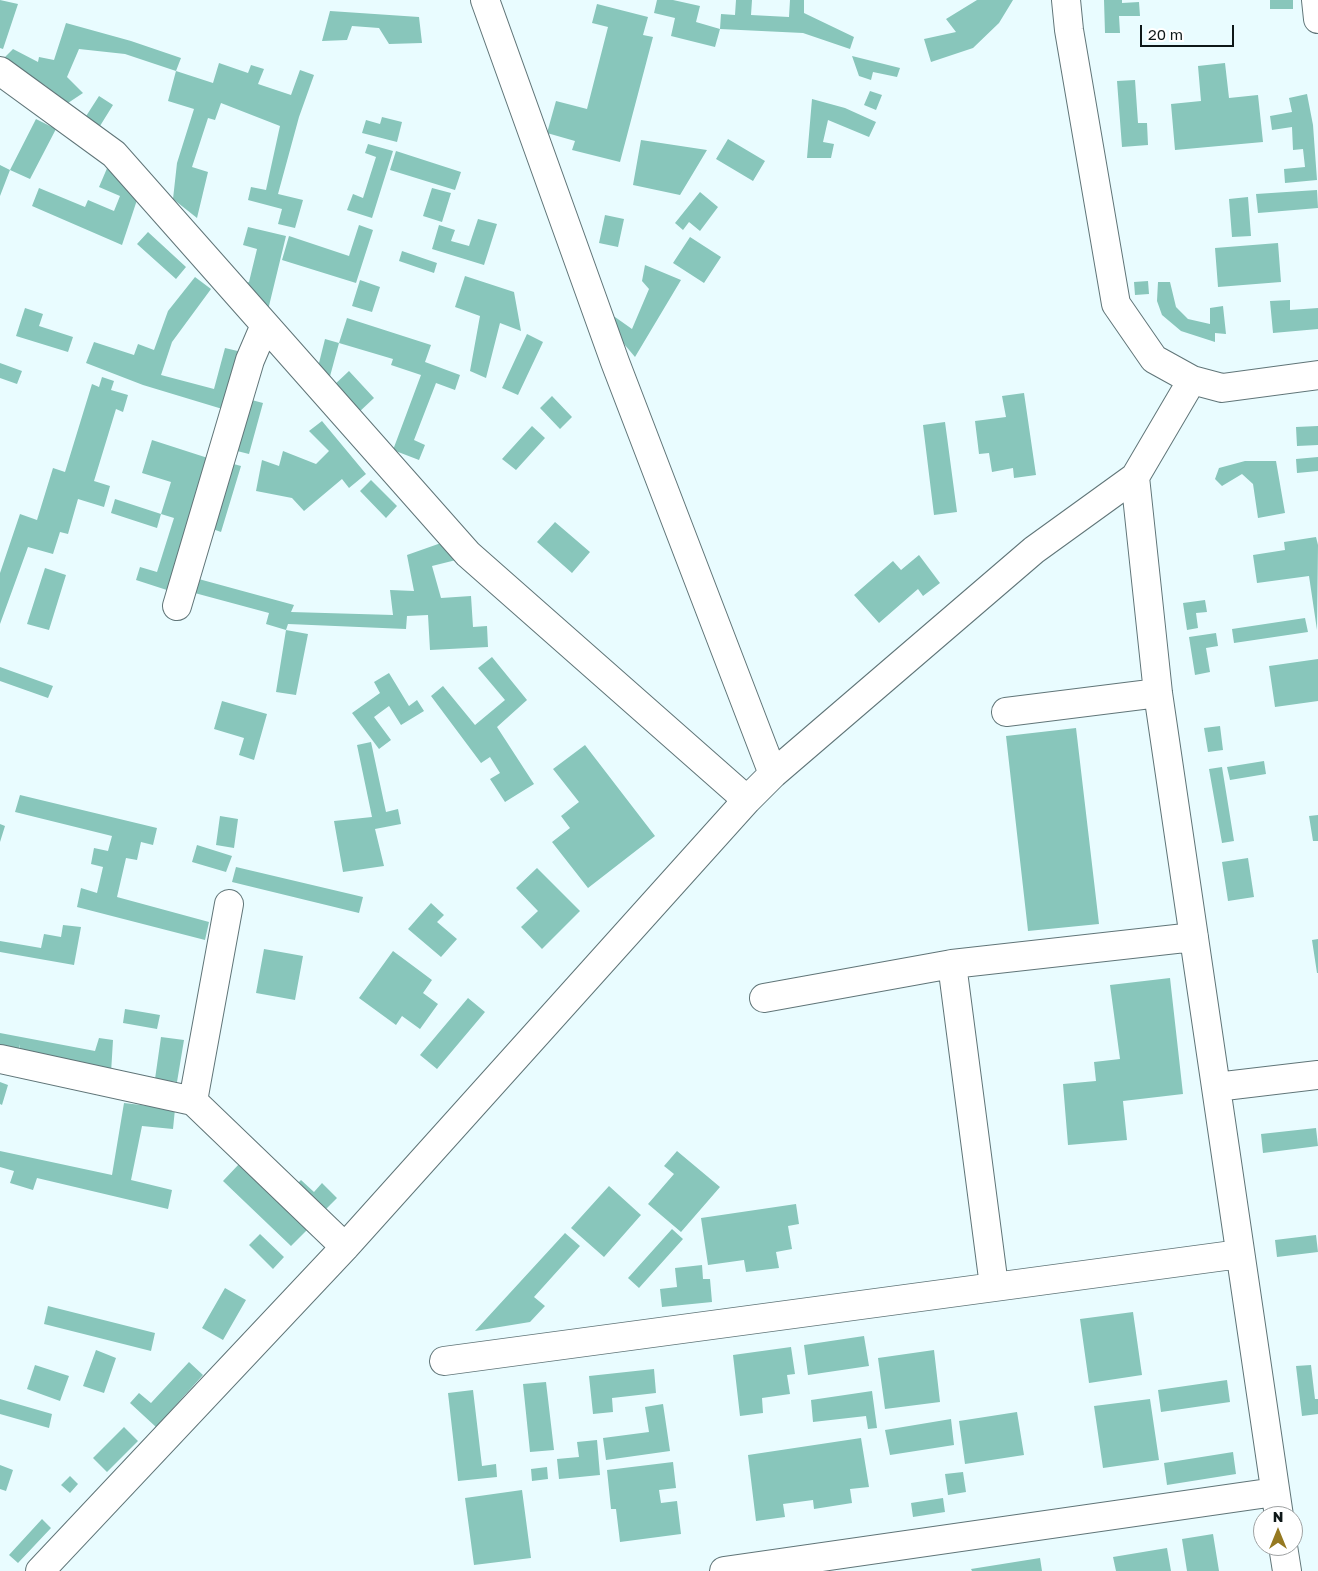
<!DOCTYPE html>
<style>
body{margin:0}
#map{position:relative;width:1318px;height:1571px;overflow:hidden;background:#e9fcff;font-family:"Golos Text",sans-serif}
canvas{display:block}
.north{position:absolute;left:1253px;top:1506px;width:50px;height:50px;box-sizing:border-box;background:#fff;border:1px solid #9fa2a3;border-radius:50%;rotate:0deg;font-size:14px;font-weight:700;line-height:20px;text-align:center;color:#0e1718}
.north::after{content:'';display:block;margin:auto;width:18px;height:22px;background:#957921;clip-path:polygon(50% 0,100% 100%,50% 72%,0 100%)}
.scale{position:absolute;left:1140px;top:25px;width:94px;height:22px;box-sizing:border-box;border:2px solid #0e1718;border-top:0;padding-left:6px;font-size:15px;line-height:18px;white-space:nowrap;color:#0e1718;-webkit-text-stroke:4px #fff;paint-order:stroke}
</style>
<div id="map">
<canvas width="1318" height="1571"></canvas>
<div class="north">N</div>
<div class="scale">20 m</div>
</div>
<script>
const ctx = document.querySelector('canvas').getContext('2d');
ctx.lineJoin = 'round';
function fillPath(path, color) { ctx.fillStyle = color; ctx.fill(path, 'evenodd'); }
function strokePath(path, color, width, dash) { ctx.strokeStyle = color; ctx.lineWidth = width; ctx.lineCap = dash ? 'butt' : 'round'; ctx.setLineDash(dash || []); ctx.stroke(path); }
const building = new Path2D(`
 M0,0L18,4L3,49L0,48Z
 M657,0H673L700,6L696,22L720,29L721,14L735,15L736,0H752L751,15L789,17L790,0H804V13L854,37L850,49L803,33L720,29L715,47L671,36L675,18L654,13Z
 M977,0H1013L999,23L973,48L931,62L924,39L956,32L946,19Z
 M1104,0H1122V3L1139,2L1140,16H1119L1120,33H1105Z
 M1270,0H1293V9H1270Z
 M597,4L648,17L643,35L653,37L620,162L572,150L575,141L547,133L556,101L587,109L608,27L592,23Z
 M330,11L419,17L422,43L389,44L379,28L352,26L347,40L322,41Z
 M66,23L131,41L181,58L176,71L125,54L79,49L67,77L83,93L68,103L46,86L3,59L13,49L38,62L39,57L54,60Z
 M852,56L900,68L897,77L873,72L871,80L859,76Z
 M219,63L248,73L251,65L264,69L258,84L291,95L300,70L314,75L299,117L278,194L303,200L295,228L278,224L282,209L248,200L251,187L266,190L280,126L221,103L215,120L208,118L192,167L208,172L197,218L173,199L177,163L194,109L168,101L176,71L213,83Z
 M1225,63L1229,98L1258,95L1263,142L1175,150L1171,104L1201,101L1198,66Z
 M1135,80L1138,123H1147L1148,145L1122,147L1117,81Z
 M870,91L882,95L876,110L864,105Z
 M1307,94L1313,125L1317,180L1285,183L1284,169L1305,167L1303,149L1293,150L1292,127L1272,130L1270,116L1292,112L1289,98Z
 M99,96L113,105L95,134L81,124Z
 M812,99L845,108L876,122L869,137L828,120L823,142L834,144L831,158H807Z
 M382,117L402,122L397,142L362,133L366,120L380,124Z
 M36,119L56,129L30,179L10,170L0,196V165L10,170Z
 M728,139L765,161L753,181L716,159Z
 M641,140L707,150L680,195L633,185Z
 M368,144L393,151L372,218L347,210L353,194L363,198L376,157L365,153Z
 M396,151L461,172L455,190L390,170Z
 M108,166L139,194L122,245L32,206L39,188L85,207L88,200L114,211L120,196L99,187Z
 M432,188L451,193L442,222L423,216Z
 M1317,190L1318,208L1258,213L1256,194Z
 M700,192L718,207L700,231L689,222L683,230L675,223Z
 M1248,197L1251,236L1232,237L1229,199Z
 M605,215L624,219L618,247L599,243Z
 M478,219L497,224L484,265L432,249L439,225L455,230L451,241L469,246Z
 M359,225L373,230L356,283L282,260L289,236L349,256Z
 M248,227L286,236L268,310L241,285L249,282L257,249L243,245Z
 M148,232L186,267L176,279L137,244Z
 M690,237L721,257L704,283L673,263Z
 M1278,243L1281,282L1218,287L1215,248Z
 M402,251L437,263L434,273L399,261Z
 M645,265L681,280L635,357L608,325L615,317L632,329L649,289L642,281Z
 M465,276L514,292L521,331L500,323L486,378L470,371L480,316L455,307Z
 M195,277L211,289L172,342L161,375L214,389L225,348L246,353L229,411L143,385L86,363L94,342L134,355L138,344L154,350L168,311Z
 M360,280L380,287L372,312L352,306Z
 M1148,281L1149,294L1135,295L1134,282Z
 M1158,282H1170L1176,307L1188,319L1210,324V308L1223,306L1226,334L1215,333V342L1181,331L1162,315L1157,301Z
 M1290,300V310L1318,308V329L1273,333L1270,301Z
 M25,308L43,314L39,326L73,337L68,352L16,336Z
 M347,318L431,345L425,362L460,375L455,390L436,383L414,440L425,445L419,460L393,450L421,375L391,365L393,359L339,343Z
 M527,334L543,342L518,395L502,388Z
 M325,339L339,343L329,380L318,367Z
 M0,363L22,371L17,384L0,378Z
 M349,371L374,398L357,414L332,387Z
 M102,377L114,381L111,390L128,395L123,412L116,409L94,481L110,486L104,507L78,499L68,534L60,532L53,554L28,547L0,624V573L20,514L37,520L53,468L65,472L92,384L99,387Z
 M1024,393L1036,475L1014,478L1013,468L992,472L989,453L979,454L975,421L1006,417L1002,396Z
 M552,396L572,417L560,429L540,408Z
 M244,398L263,403L249,454L229,449Z
 M322,421L366,474L349,488L342,479L304,511L292,498L256,491L262,460L279,466L283,451L316,464L329,451L309,431Z
 M945,422L957,512L934,515L923,425Z
 M532,426L545,438L516,470L502,459Z
 M1318,426V445L1297,446L1296,427Z
 M152,440L214,460L173,592L136,580L140,567L157,572L174,518L161,514L171,482L142,473Z
 M1318,457V471L1297,473L1296,459Z
 M1245,461H1276L1285,513L1258,518L1253,484L1242,474L1222,486L1215,479L1219,468Z
 M226,462L241,466L221,532L207,527Z
 M371,480L397,506L386,518L360,491Z
 M115,499L161,514L157,528L111,513Z
 M555,522L590,552L572,573L537,542Z
 M1316,537L1318,545L1317,630L1309,576L1257,583L1253,555L1285,550L1284,542Z
 M441,543L456,560L432,566L441,598L471,596L473,627L487,626L488,647L430,650L428,615L407,616L406,629L288,624L286,630L266,624L269,613L191,592L195,578L294,605L291,612L393,615L390,590L414,591L407,555Z
 M919,555L940,583L923,596L918,589L879,623L854,595L893,561L901,570Z
 M45,568L66,575L49,630L27,624Z
 M1205,600L1207,612L1196,613L1198,628L1187,630L1183,603Z
 M1305,618L1308,632L1234,643L1232,629Z
 M286,630L308,634L296,695L276,692Z
 M1216,633L1218,646L1206,648L1210,672L1195,675L1189,637Z
 M492,657L527,700L497,727L534,784L505,802L490,779L500,773L490,757L481,763L431,696L443,686L475,725L505,700L478,668Z
 M1318,659V701L1275,707L1269,666Z
 M0,667L53,686L48,698L0,681Z
 M389,673L409,706L417,700L424,711L401,725L389,706L374,717L391,740L379,749L352,713L380,693L374,682Z
 M222,701L267,714L254,760L239,755L244,738L214,729Z
 M1220,726L1223,750L1208,752L1204,728Z
 M1076,728L1099,924L1028,931L1006,736Z
 M371,742L386,812L398,809L401,824L375,829L384,866L343,872L334,821L372,817L357,745Z
 M585,745L655,836L588,888L552,842L570,828L561,816L579,802L553,769Z
 M1264,761L1266,774L1230,780L1227,767Z
 M1222,767L1234,841L1222,843L1209,769Z
 M20,795L157,828L153,845L141,842L137,860L126,858L117,897L209,922L205,940L77,907L81,888L97,893L103,867L91,864L94,848L108,851L112,836L15,812Z
 M1318,815V841H1313L1309,816Z
 M220,816L238,819L234,848L216,845Z
 M0,824L5,826L0,842Z
 M197,845L232,856L226,872L192,862Z
 M1248,858L1254,897L1228,901L1222,862Z
 M236,867L363,897L359,913L232,882Z
 M537,868L580,911L542,949L521,927L538,911L516,888Z
 M431,903L444,915L437,922L457,939L441,957L408,929Z
 M63,925L81,927L74,965L0,952V941L41,948L44,934L61,937Z
 M1318,939V973H1317L1312,940Z
 M264,949L303,956L295,1000L256,993Z
 M393,951L432,980L423,993L438,1004L420,1029L402,1016L396,1025L359,998Z
 M1170,978L1183,1094L1123,1101L1127,1140L1068,1145L1063,1084L1096,1081L1094,1062L1120,1059L1110,985Z
 M468,998L485,1012L437,1069L420,1055Z
 M125,1009L160,1015L157,1029L123,1023Z
 M0,1033L95,1051L99,1038L113,1040L111,1073L19,1052L20,1044L18,1052L0,1049Z
 M161,1037L184,1040L177,1082L155,1079Z
 M0,1082L8,1085L2,1105L0,1104Z
 M124,1103L175,1109L173,1129L142,1126L131,1180L172,1190L168,1209L37,1178L33,1190L10,1183L14,1171L0,1167V1151L112,1175Z
 M1316,1128L1318,1146L1263,1153L1261,1134Z
 M677,1151L720,1187L681,1232L648,1204L674,1174L664,1166Z
 M240,1163L309,1228L291,1246L223,1181Z
 M301,1180L314,1192L322,1183L337,1198L322,1213L295,1186Z
 M609,1186L641,1215L604,1257L571,1228Z
 M796,1204L799,1224L788,1226L792,1249L776,1252L779,1268L746,1272L744,1260L708,1265L701,1218Z
 M672,1229L683,1239L639,1288L628,1278Z
 M565,1233L580,1246L534,1297L545,1306L530,1322L475,1331Z
 M260,1234L284,1257L273,1269L249,1245Z
 M1316,1235L1318,1252L1277,1257L1275,1240Z
 M702,1265L703,1279H710L712,1302L662,1307L660,1289L677,1287L675,1268Z
 M225,1288L246,1300L223,1340L202,1328Z
 M48,1306L155,1333L151,1351L44,1324Z
 M1133,1312L1142,1375L1089,1383L1080,1319Z
 M864,1336L869,1366L808,1375L804,1345Z
 M791,1347L795,1374L787,1375L790,1394L762,1398L763,1413L740,1416L733,1355Z
 M96,1350L116,1358L104,1393L83,1386Z
 M934,1350L940,1402L885,1409L878,1358Z
 M189,1362L203,1375L156,1427L130,1403L139,1393L151,1403Z
 M35,1365L69,1376L60,1401L27,1389Z
 M1311,1365L1315,1399H1318V1414L1302,1416L1296,1366Z
 M654,1369L656,1393L612,1398L613,1412L593,1414L589,1376Z
 M1227,1380L1230,1402L1161,1412L1158,1390Z
 M546,1382L554,1450L530,1452L523,1384Z
 M473,1390L482,1466L496,1464L497,1477L458,1481L448,1393Z
 M872,1391L877,1428L868,1429L866,1416L813,1422L811,1400Z
 M0,1399L52,1414L49,1428L0,1414Z
 M1150,1399L1159,1460L1103,1468L1094,1406Z
 M663,1404L670,1451L606,1460L603,1438L649,1432L645,1407Z
 M1017,1412L1024,1455L965,1464L959,1421Z
 M951,1419L954,1445L890,1455L885,1430Z
 M124,1427L138,1441L107,1472L93,1458Z
 M861,1438L869,1487L850,1489L852,1503L814,1509L813,1500L783,1504L785,1517L756,1521L748,1455Z
 M597,1440L600,1475L559,1479L557,1459L579,1457L577,1442Z
 M1233,1452L1236,1474L1167,1485L1164,1463Z
 M673,1462L676,1488L659,1490L661,1503L677,1501L681,1534L620,1542L616,1509H611L607,1470Z
 M0,1465L13,1470L6,1491L0,1489Z
 M547,1467L548,1479L532,1481L531,1469Z
 M963,1472L966,1492L948,1495L945,1474Z
 M70,1476L78,1484L70,1493L61,1485Z
 M522,1490L531,1558L474,1565L465,1498Z
 M943,1498L945,1512L913,1517L911,1503Z
 M42,1519L51,1528L18,1563L9,1555Z
 M1213,1534L1219,1571H1187L1182,1539Z
 M1167,1548L1171,1571H1116L1113,1557Z
 M1040,1558L1042,1571H972L971,1569Z`);
const minor = new Path2D(`
 M485,0L615,362L773,774
 M1066,0L1069,30L1116,304L1154,359L1192,380L1222,388L1318,375
 M1316,0L1318,19
 M0,71L114,154L468,554L747,800
 M1135,477L1158,693L1279,1516
 M177,606L250,360L265,325
 M1006,712L1158,693
 M952,964L994,1286
 M764,998L952,964L1194,937
 M0,1059L193,1101L345,1247
 M1216,1087L1318,1075
 M193,1101L229,904
 M444,1361L1240,1254
 M1283,1546L1287,1571
 M40,1571L345,1247L747,800L773,774L1034,550L1135,477L1192,380
 M724,1571L1275,1492`);
fillPath(building, '#88c6bb');
strokePath(minor, '#607578', 30);
strokePath(minor, '#fff', 28);
</script>
